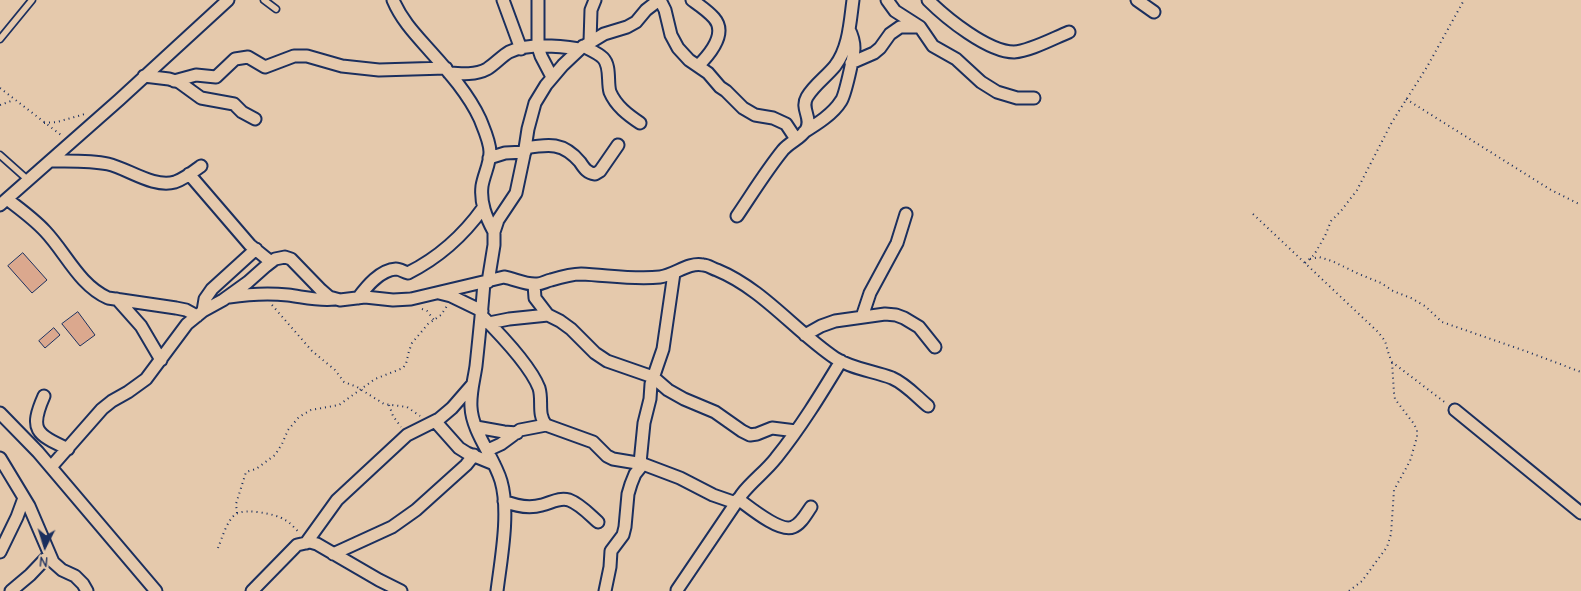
<!DOCTYPE html>
<style>
body{margin:0}
#map{position:relative;width:1581px;height:591px;overflow:hidden;background:#e5c9ac;font-family:"Comic Neue",sans-serif}
canvas{display:block}
.north{position:absolute;left:20px;top:521px;width:50px;height:50px;-webkit-text-stroke:4px #e5c9ac;paint-order:stroke;rotate:185deg;font-size:14px;font-weight:700;line-height:20px;text-align:center;color:#1b2f5e}
.north::after{content:'';display:block;margin:auto;width:18px;height:22px;background:#1b2f5e;clip-path:polygon(50% 0,100% 100%,50% 72%,0 100%)}
</style>
<div id="map">
<canvas width="1581" height="591"></canvas>
<div class="north">N</div>
</div>
<script>
const ctx = document.querySelector('canvas').getContext('2d');
ctx.lineJoin = 'round';
function fillPath(path, color) { ctx.fillStyle = color; ctx.fill(path, 'evenodd'); }
function strokePath(path, color, width, dash) { ctx.strokeStyle = color; ctx.lineWidth = width; ctx.lineCap = dash ? 'butt' : 'round'; ctx.setLineDash(dash || []); ctx.stroke(path); }
const building = new Path2D(`
 M23,253L47,280L32,293L8,266Z
 M78,312L95,335L80,346L62,324Z
 M54,328L60,335L45,348L39,341Z`);
const path = new Path2D(`
 M0,88L61,135
 M1406,99L1551,190L1581,205
 M0,105L14,100
 M44,123L57,122L85,114
 M1253,214L1378,332L1385,341L1389,355L1392,362L1447,404
 M1310,259L1319,257L1332,261L1359,274L1381,283L1393,291L1411,298L1425,306L1442,322L1528,352L1581,372
 M1305,263L1314,255L1325,236L1331,221L1341,211L1357,190L1392,122L1427,67L1464,0
 M272,305L312,351L335,370L344,382L357,387L384,404L407,407L420,416
 M422,309L427,311L434,320
 M389,405L393,416L401,427
 M237,513L236,504L246,472L256,469L275,455L282,444L288,430L299,417L311,410L339,405L375,379L403,368L406,364L409,351L412,343L428,324L441,315L447,306
 M218,548C222,538 227,520 236,514C245,508 277,514 285,520C291,523 295,529 300,533
 M1349,591L1362,581L1387,547L1391,534L1394,490L1410,461L1417,437V430L1414,424L1395,399L1394,393L1392,362`);
const lane = new Path2D(`
 M264,0L276,9
 M0,39L32,0
 M0,155L28,180`);
const street = new Path2D(`
 M393,0C402,21 416,35 431,52C449,72 469,95 480,119C484,129 490,142 490,152C490,164 484,174 482,186C480,203 486,217 494,232
 M503,0L521,49
 M538,0V47L541,56L552,77
 M660,0L665,10L671,35L678,48L689,60L708,73L720,87L726,91L743,108L755,115L773,118L786,124L796,139
 M692,0C699,5 708,11 714,18C728,34 709,55 698,66
 M887,0L895,11L920,27L933,46L956,59L981,82L997,92L1017,98H1034
 M928,0C946,18 988,52 1014,52C1030,51 1054,38 1069,32
 M1137,0L1154,12
 M590,42L591,10L595,0
 M583,46C590,50 598,53 603,58C611,66 607,82 610,92C616,106 628,115 640,123
 M851,63L874,53L880,48L890,34L900,27H918
 M449,73C462,74 476,75 487,69C495,64 502,56 509,52C527,43 560,46 579,49
 M144,76L169,79L179,82L201,98L234,104L242,112L255,119
 M174,81L196,75L216,77L235,59L248,57L265,67L294,56H307L342,66L379,70L446,68
 M804,132C817,124 833,114 841,101C845,96 854,55 854,48C854,41 852,35 849,29
 M525,148C549,144 563,142 580,162C584,168 587,173 595,174L600,171L618,145
 M489,158L505,153L525,152
 M50,161C68,161 90,160 108,164C129,169 153,188 175,182C184,179 193,172 201,166
 M189,174L250,245L271,262
 M7,199C20,209 34,219 45,231C66,253 79,285 108,298L176,308L186,310L197,316
 M0,205L119,100L228,0
 M737,216C752,194 766,171 783,150C790,142 800,139 806,130C813,118 800,109 807,97C814,85 826,77 835,66C849,48 850,22 853,0
 M484,282C482,310 479,338 476,366C474,380 470,393 471,407C472,432 494,457 501,481C510,512 501,559 497,591
 M488,282L494,245V232L498,220L516,193L524,155L528,129L535,103L546,85L563,65L581,48L604,34L627,27L636,22L646,10L659,0
 M534,284L535,298L548,315
 M439,293L451,296L482,311
 M229,297C249,294 269,293 288,295C304,297 319,301 335,299
 M358,298C367,286 380,270 396,269C400,269 404,272 408,273C438,258 463,236 483,208
 M117,299L141,326L161,360
 M203,311L205,299L212,289L256,249
 M481,315C499,333 530,365 539,388C543,401 537,414 546,425L593,442L607,456L613,459L643,464L680,478L713,495L736,503
 M862,317L870,293L897,243L906,214
 M489,323L509,319L548,315L560,321L571,329L595,353L607,361L653,377L668,390L684,399L715,412L742,431L750,435L757,434L772,428L796,431
 M805,335L821,326L835,321L885,314L896,315L904,318L919,327L935,347
 M44,396C29,430 36,434 68,449
 M1455,410L1581,513
 M0,413L38,452L156,591
 M435,421L459,448L467,453L494,464
 M476,427L504,432L517,433
 M488,450L501,444L520,430L546,425
 M0,458L29,506L53,562L62,570L75,576L83,584L87,591
 M640,463L644,423L650,399L651,384L663,349L674,273
 M51,467L102,409L112,401L128,392L146,379L187,324L203,311L223,300L248,282L266,266L275,259L285,257L291,259L321,290L329,297L340,300L365,297L393,300L411,299L504,277C515,279 526,285 537,284C542,284 546,281 551,280C561,277 571,274 581,274C607,275 634,280 660,277C675,275 688,262 703,265C708,265 713,269 717,270C763,289 795,331 835,358C852,369 874,371 892,378C906,384 917,397 928,406
 M738,499C749,507 780,533 793,527C801,524 806,514 811,507
 M504,501C516,506 528,509 542,505C551,503 559,497 569,500C580,504 589,514 598,522
 M306,543L337,500L407,435L439,419L452,408L472,385
 M0,552L17,517L24,498
 M333,554L392,527L416,510L466,465L474,455
 M677,590L742,494C752,481 766,471 776,458C801,427 821,394 841,361
 M11,591L30,575L49,555
 M252,591L297,545L310,542L317,544L379,580L401,591
 M605,591L610,567L611,551L623,535L625,527L628,494L631,484L635,474L643,464`);
fillPath(building, '#dba88e');
strokePath(building, '#1b2f5e', 1);
strokePath(lane, '#1b2f5e', 9);
strokePath(street, '#1b2f5e', 15);
strokePath(path, '#1b2f5e', 2, [1, 4]);
strokePath(lane, '#e5c9ac', 5.5);
strokePath(street, '#e5c9ac', 11);
</script>
